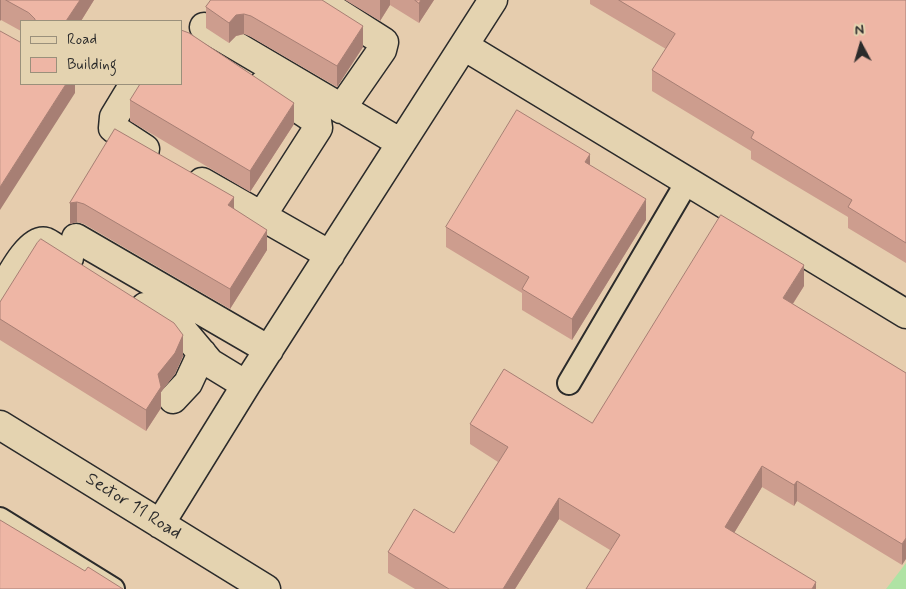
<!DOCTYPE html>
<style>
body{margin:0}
#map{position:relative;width:906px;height:589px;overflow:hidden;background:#e6cdae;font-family:Mynerve,sans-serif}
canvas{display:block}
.legend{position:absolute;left:20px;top:20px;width:162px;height:65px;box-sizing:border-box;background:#e4d3b0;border:1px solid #9a907b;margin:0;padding:6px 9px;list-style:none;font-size:15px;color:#2b2b2b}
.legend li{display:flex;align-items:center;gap:10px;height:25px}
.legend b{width:25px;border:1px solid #9a907b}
.north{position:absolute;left:836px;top:20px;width:50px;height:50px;-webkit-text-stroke:4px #e4d3b0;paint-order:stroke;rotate:354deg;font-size:14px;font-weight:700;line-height:20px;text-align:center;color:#2b2b2b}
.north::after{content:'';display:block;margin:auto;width:18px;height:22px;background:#2b2b2b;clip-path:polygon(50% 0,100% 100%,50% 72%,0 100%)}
</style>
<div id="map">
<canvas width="906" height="589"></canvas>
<ul class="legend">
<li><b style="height:6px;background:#e4d3b0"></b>Road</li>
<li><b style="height:14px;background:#eeb6a5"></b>Building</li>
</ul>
<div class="north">N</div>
</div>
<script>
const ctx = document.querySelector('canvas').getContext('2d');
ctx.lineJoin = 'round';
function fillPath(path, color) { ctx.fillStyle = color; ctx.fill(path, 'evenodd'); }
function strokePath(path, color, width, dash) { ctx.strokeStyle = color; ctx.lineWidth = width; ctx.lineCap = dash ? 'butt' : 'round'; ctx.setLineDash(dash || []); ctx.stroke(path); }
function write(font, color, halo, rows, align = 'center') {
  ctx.font = font + ' Mynerve,sans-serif'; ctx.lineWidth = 5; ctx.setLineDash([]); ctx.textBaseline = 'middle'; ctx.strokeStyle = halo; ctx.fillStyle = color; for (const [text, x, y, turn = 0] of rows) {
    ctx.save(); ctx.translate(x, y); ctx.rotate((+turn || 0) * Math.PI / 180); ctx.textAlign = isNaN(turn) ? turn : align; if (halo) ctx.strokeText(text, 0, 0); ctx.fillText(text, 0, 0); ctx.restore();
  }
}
const green = new Path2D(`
 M906,563V589H886Z`);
const lane = new Path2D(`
 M569,383L687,182
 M0,519L113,589`);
const street = new Path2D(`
 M318,0L384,42L382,50L341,109
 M204,27L401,143
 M464,46L906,314
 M134,84L114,117L113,128L145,149
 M202,182L330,255
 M261,217L318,128L317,121L263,85
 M76,238L269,350
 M0,294C8,281 29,237 46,242C53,245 62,253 69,258
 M145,307L184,332L210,363L246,385
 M173,399L188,383L202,353
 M0,425L266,589
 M160,524L246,385L493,0`);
const wall = new Path2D(`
 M0,0H94L81,21H21V31L1,20Z
 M211,0L363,47L337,87L251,37L244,34L236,36L229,43L206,28V7Z
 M345,0H434L419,23L390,5L380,21Z
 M590,0H906V263L848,228V217L751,159V151L652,91V70L666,49L590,4Z
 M130,100L294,124L250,192L130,121Z
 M115,129L234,208L267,250L230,309L84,224L77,222L70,224V203Z
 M590,165L646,220L572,340L522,310V293L446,247V227Z
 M804,286L793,304L906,373L902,565L797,501L794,506L762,487L734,533L816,589L610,550L559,519L515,589H415L388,573V552L454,533L498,462L470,444V424L592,423Z
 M0,302L183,356L175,374L161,392V408L146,431L0,340Z`);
const shadedWall = new Path2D(`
 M0,0H1V20L0,21Z
 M80,0H94L81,21H66Z
 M380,0H390V5L380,21Z
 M421,0H434L419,23V3Z
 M244,14V34L236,36L229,43V23L236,15Z
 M363,26V47L337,87V66Z
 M66,84H75V93L0,210V187Z
 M294,103V124L250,192V171Z
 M590,154V175L585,162Z
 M234,197V218L228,205Z
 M646,199V220L572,340V319Z
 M77,202V222L70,224V203Z
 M267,230V250L230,309V289Z
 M804,265V286L783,319V298Z
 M183,335V356L175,374L161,392V408L146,431V410L158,374Z
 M762,466V487L725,548V527Z
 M797,481V501L794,506V485Z
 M559,498V519L515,589H503Z
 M906,538V559L902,565V544Z
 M816,582V589H812Z`);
const building = new Path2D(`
 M6,0H80L66,21H35V19L29,13Z
 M211,0H322L363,26L337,66L251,16L244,14L236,15L229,23L206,7Z
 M415,0H421L419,3Z
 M619,0H906V243L848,207L852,200L751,138L754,132L652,70L675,34Z
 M181,30L189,33L294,103L250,171L130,100L140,84H181Z
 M0,31L20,42L21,41V84H66L0,187Z
 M517,110L590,154L585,162L646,199L572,319L522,289L529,277L446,227Z
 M115,129L234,197L228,205L267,230L230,289L84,204L77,202L70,203Z
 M721,215L804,265L783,298L906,373V538L902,544L797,481L794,485L762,466L725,527L816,582L812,589H586L620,535L559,498L503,589H449L388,552L414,509L454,533L508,447L470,424L504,369L592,423Z
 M41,239L174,323L183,335L175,353L158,374L161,387L146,410L0,319V302L37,243Z
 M0,520L85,571L88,567L123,589H0Z`);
const streetNames = [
 ["Sector 11 Road",133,507,32]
];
fillPath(green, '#afe3a4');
strokePath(lane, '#2b2b2b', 26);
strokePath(street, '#2b2b2b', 31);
strokePath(lane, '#e4d3b0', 22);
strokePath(street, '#e4d3b0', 28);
fillPath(wall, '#cd9d8e');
fillPath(shadedWall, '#a77f74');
fillPath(building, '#eeb6a5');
strokePath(building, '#a77f74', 1);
write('18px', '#2b2b2b', '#e4d3b0', streetNames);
</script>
